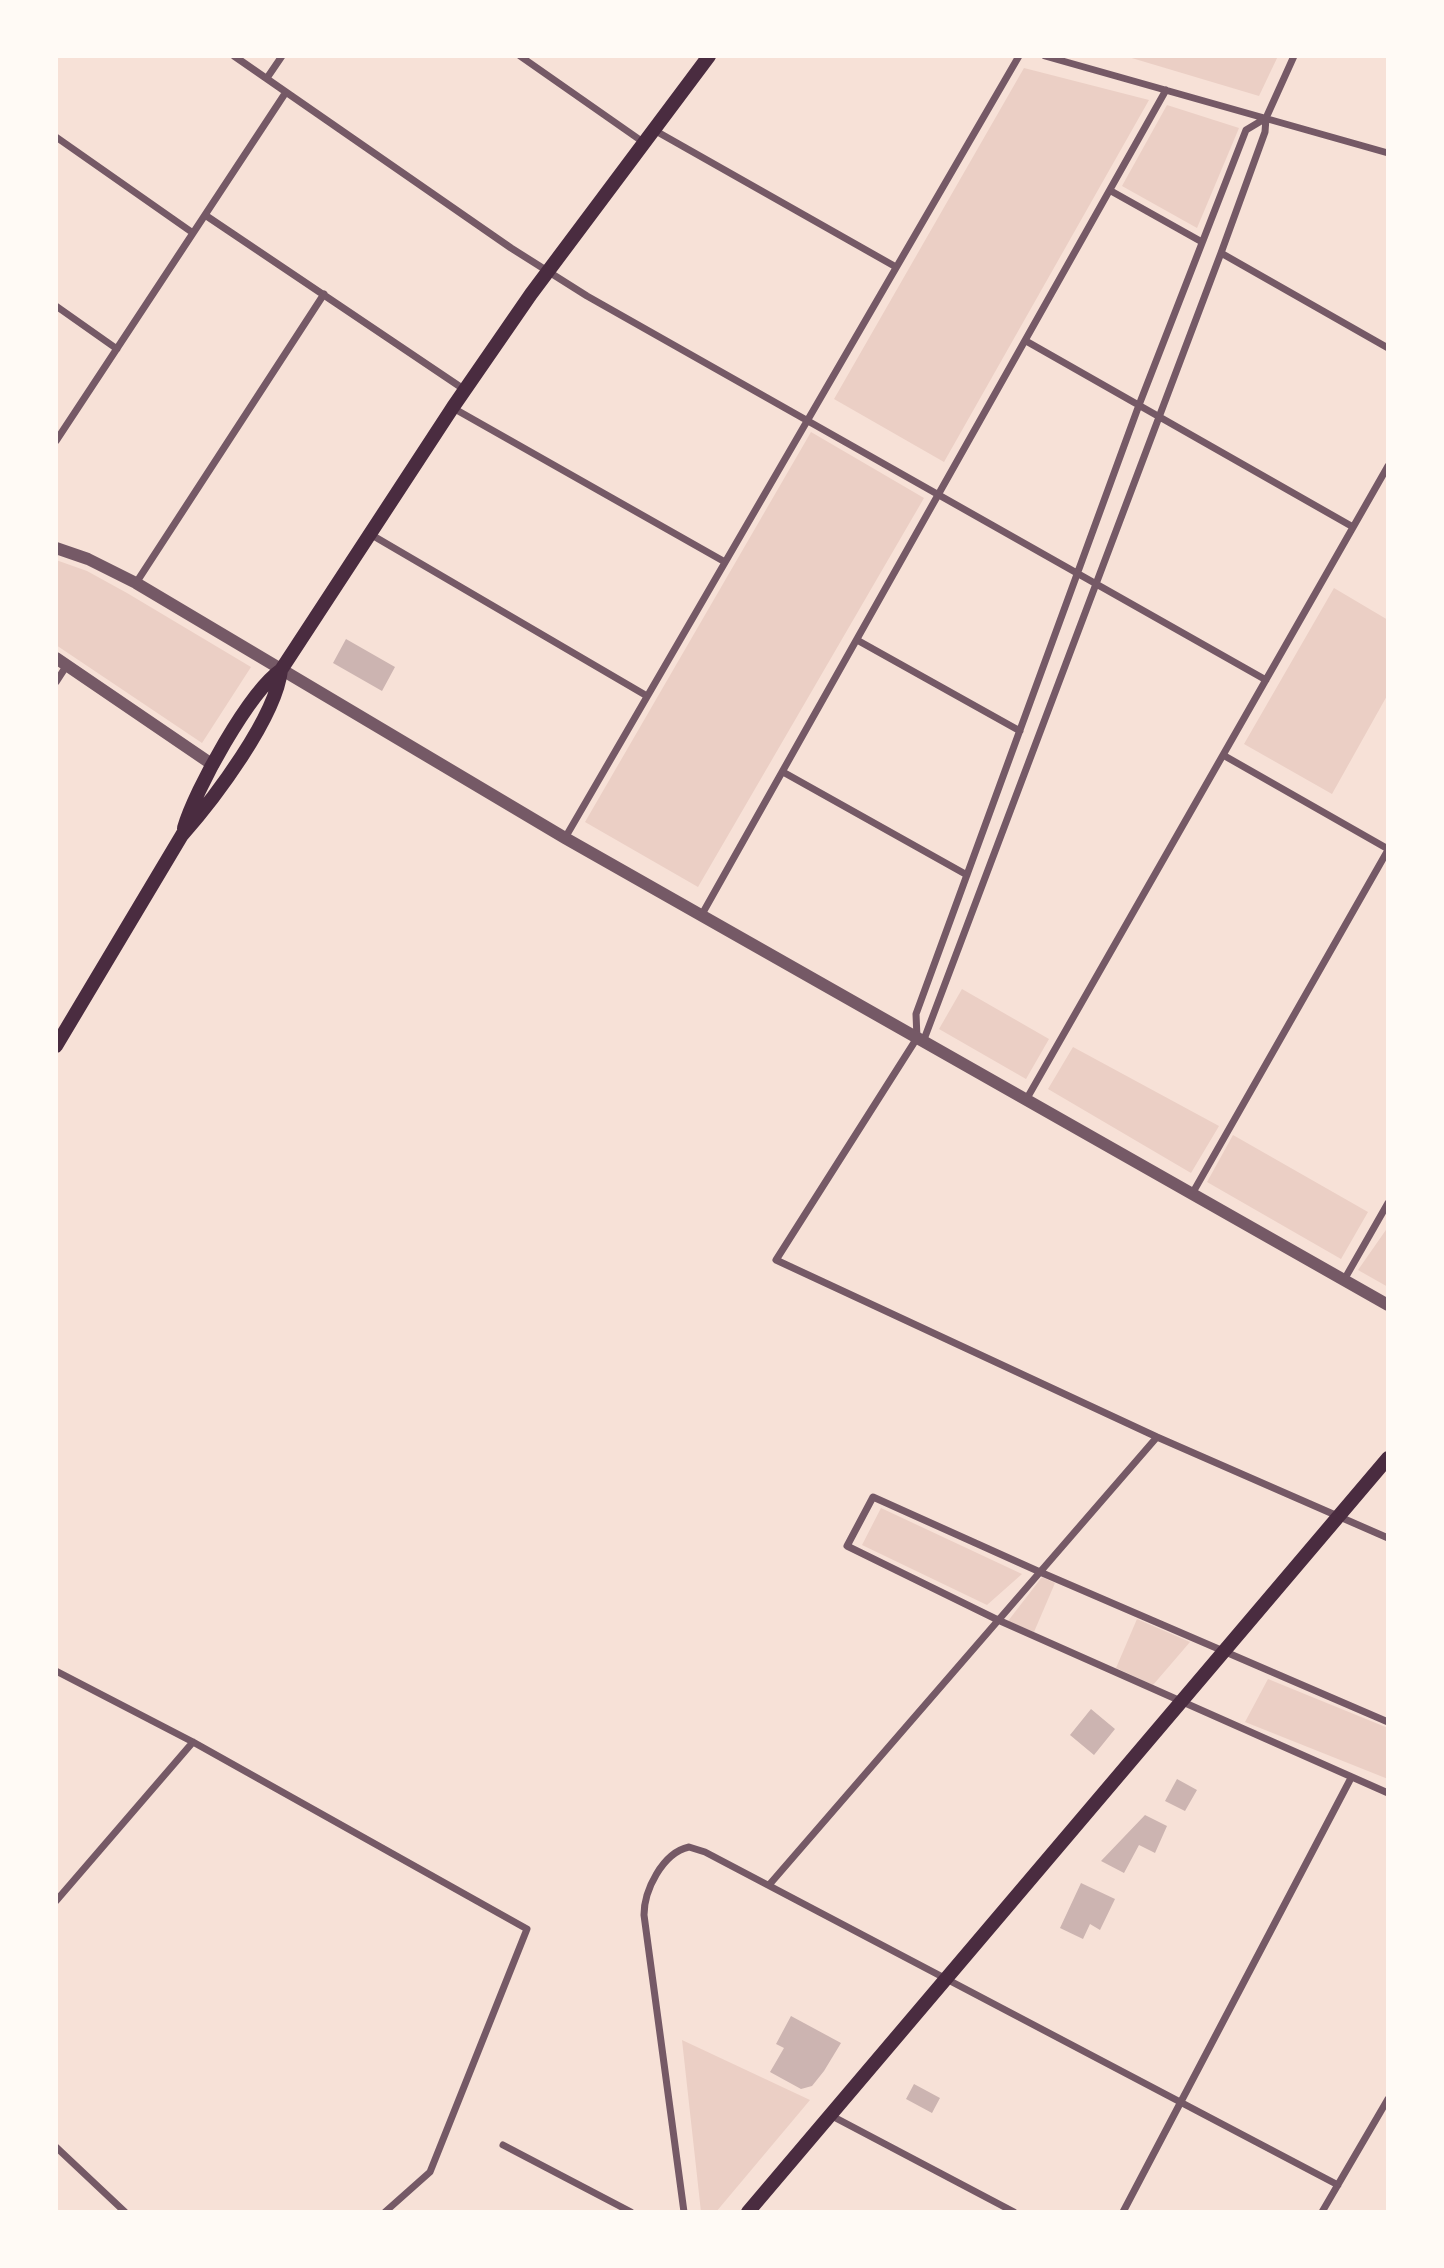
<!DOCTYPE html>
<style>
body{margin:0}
#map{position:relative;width:1444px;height:2268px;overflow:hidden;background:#f7e1d7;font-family:"Open Sans",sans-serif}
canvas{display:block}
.frame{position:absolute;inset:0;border:58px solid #fffaf5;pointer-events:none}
</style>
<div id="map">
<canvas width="1444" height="2268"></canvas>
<div class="frame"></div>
</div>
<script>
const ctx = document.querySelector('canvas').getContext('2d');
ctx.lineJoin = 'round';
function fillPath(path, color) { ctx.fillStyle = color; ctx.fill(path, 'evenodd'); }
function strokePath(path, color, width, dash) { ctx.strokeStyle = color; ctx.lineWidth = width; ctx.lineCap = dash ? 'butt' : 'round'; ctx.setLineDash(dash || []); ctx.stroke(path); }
const green = new Path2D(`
 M1125,56H1278L1259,96Z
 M1024,68L1149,100L944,462L834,399Z
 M1167,105L1239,128L1197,228L1122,186Z
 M811,432L924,498L698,887L585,822Z
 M56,560L87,571L127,593L251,667L202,743L56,645Z
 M1334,588L1388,620V694L1332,794L1244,744Z
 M962,989L1049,1039L1026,1079L939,1029Z
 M1073,1047L1219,1126L1191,1173L1048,1089Z
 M1233,1135L1368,1212L1341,1259L1207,1182Z
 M1388,1227V1287L1358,1270Z
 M881,1508L1022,1574L987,1605L862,1545Z
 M1042,1577L1055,1583L1034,1632L1008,1621Z
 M1137,1619L1190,1642L1153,1685L1116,1668Z
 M1268,1679L1388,1728V1779L1245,1722Z
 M682,2040L810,2100L716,2212H701Z`);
const building = new Path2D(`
 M346,639L395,667L382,691L333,663Z
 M1091,1709L1115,1729L1094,1755L1070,1735Z
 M1177,1779L1197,1790L1185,1811L1165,1801Z
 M1145,1815L1167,1826L1155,1853L1139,1845L1124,1873L1101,1861Z
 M1081,1883L1115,1899L1100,1930L1090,1924L1083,1939L1060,1928Z
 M791,2016L841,2043L824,2071L812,2086L801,2089L770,2072L784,2048L776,2044Z
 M914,2084L940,2098L932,2113L906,2099Z`);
const minor = new Path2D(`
 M234,56L511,248L587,296L1266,680
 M520,56L643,142
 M1045,56L1388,153
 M267,78L282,56
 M1266,118L1246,130L1139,405L916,1014L917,1038L776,1260L1157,1437L1388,1538
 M654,130L896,267
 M56,137L193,233
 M1111,191L1202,242
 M205,215L465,390
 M1221,253L1388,348
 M56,306L117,349
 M1026,341L1353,527
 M453,408L725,562
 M56,441L286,92
 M370,534L647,696
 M136,583L324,294
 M857,640L1020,731
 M56,682L67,665
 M1223,755L1388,849
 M783,772L967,875
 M565,838L1019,56
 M701,916L1166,90
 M923,1042L1221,253L1265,132L1266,118L1294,56
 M1026,1100L1388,466
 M1192,1194L1388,850
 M1344,1280L1388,1203
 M56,1671L193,1742L527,1929L430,2172L385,2212
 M1388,1722L1040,1572L873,1497L847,1546L998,1620L1388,1793
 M769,1885L1157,1437
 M56,1901L193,1742
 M830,2115L1014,2212
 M503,2145L631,2212
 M56,2147L125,2212
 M684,2212L644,1915C644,1891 662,1853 689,1847L705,1852L1338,2185
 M1123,2212L1351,1778
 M1322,2212L1388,2099`);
const tertiary = new Path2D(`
 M56,548L88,559L136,583L565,838L1388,1305
 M56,658L213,765`);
const secondary = new Path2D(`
 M184,828C195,790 249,692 281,670
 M56,1046L182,835C214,799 276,717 281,670L453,407L531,294L709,56
 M748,2212L1388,1458`);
fillPath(green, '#ebcfc5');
fillPath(building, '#ccb4b1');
strokePath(minor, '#755966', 7);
strokePath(tertiary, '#755966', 12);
strokePath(secondary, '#4a2c40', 14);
</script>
